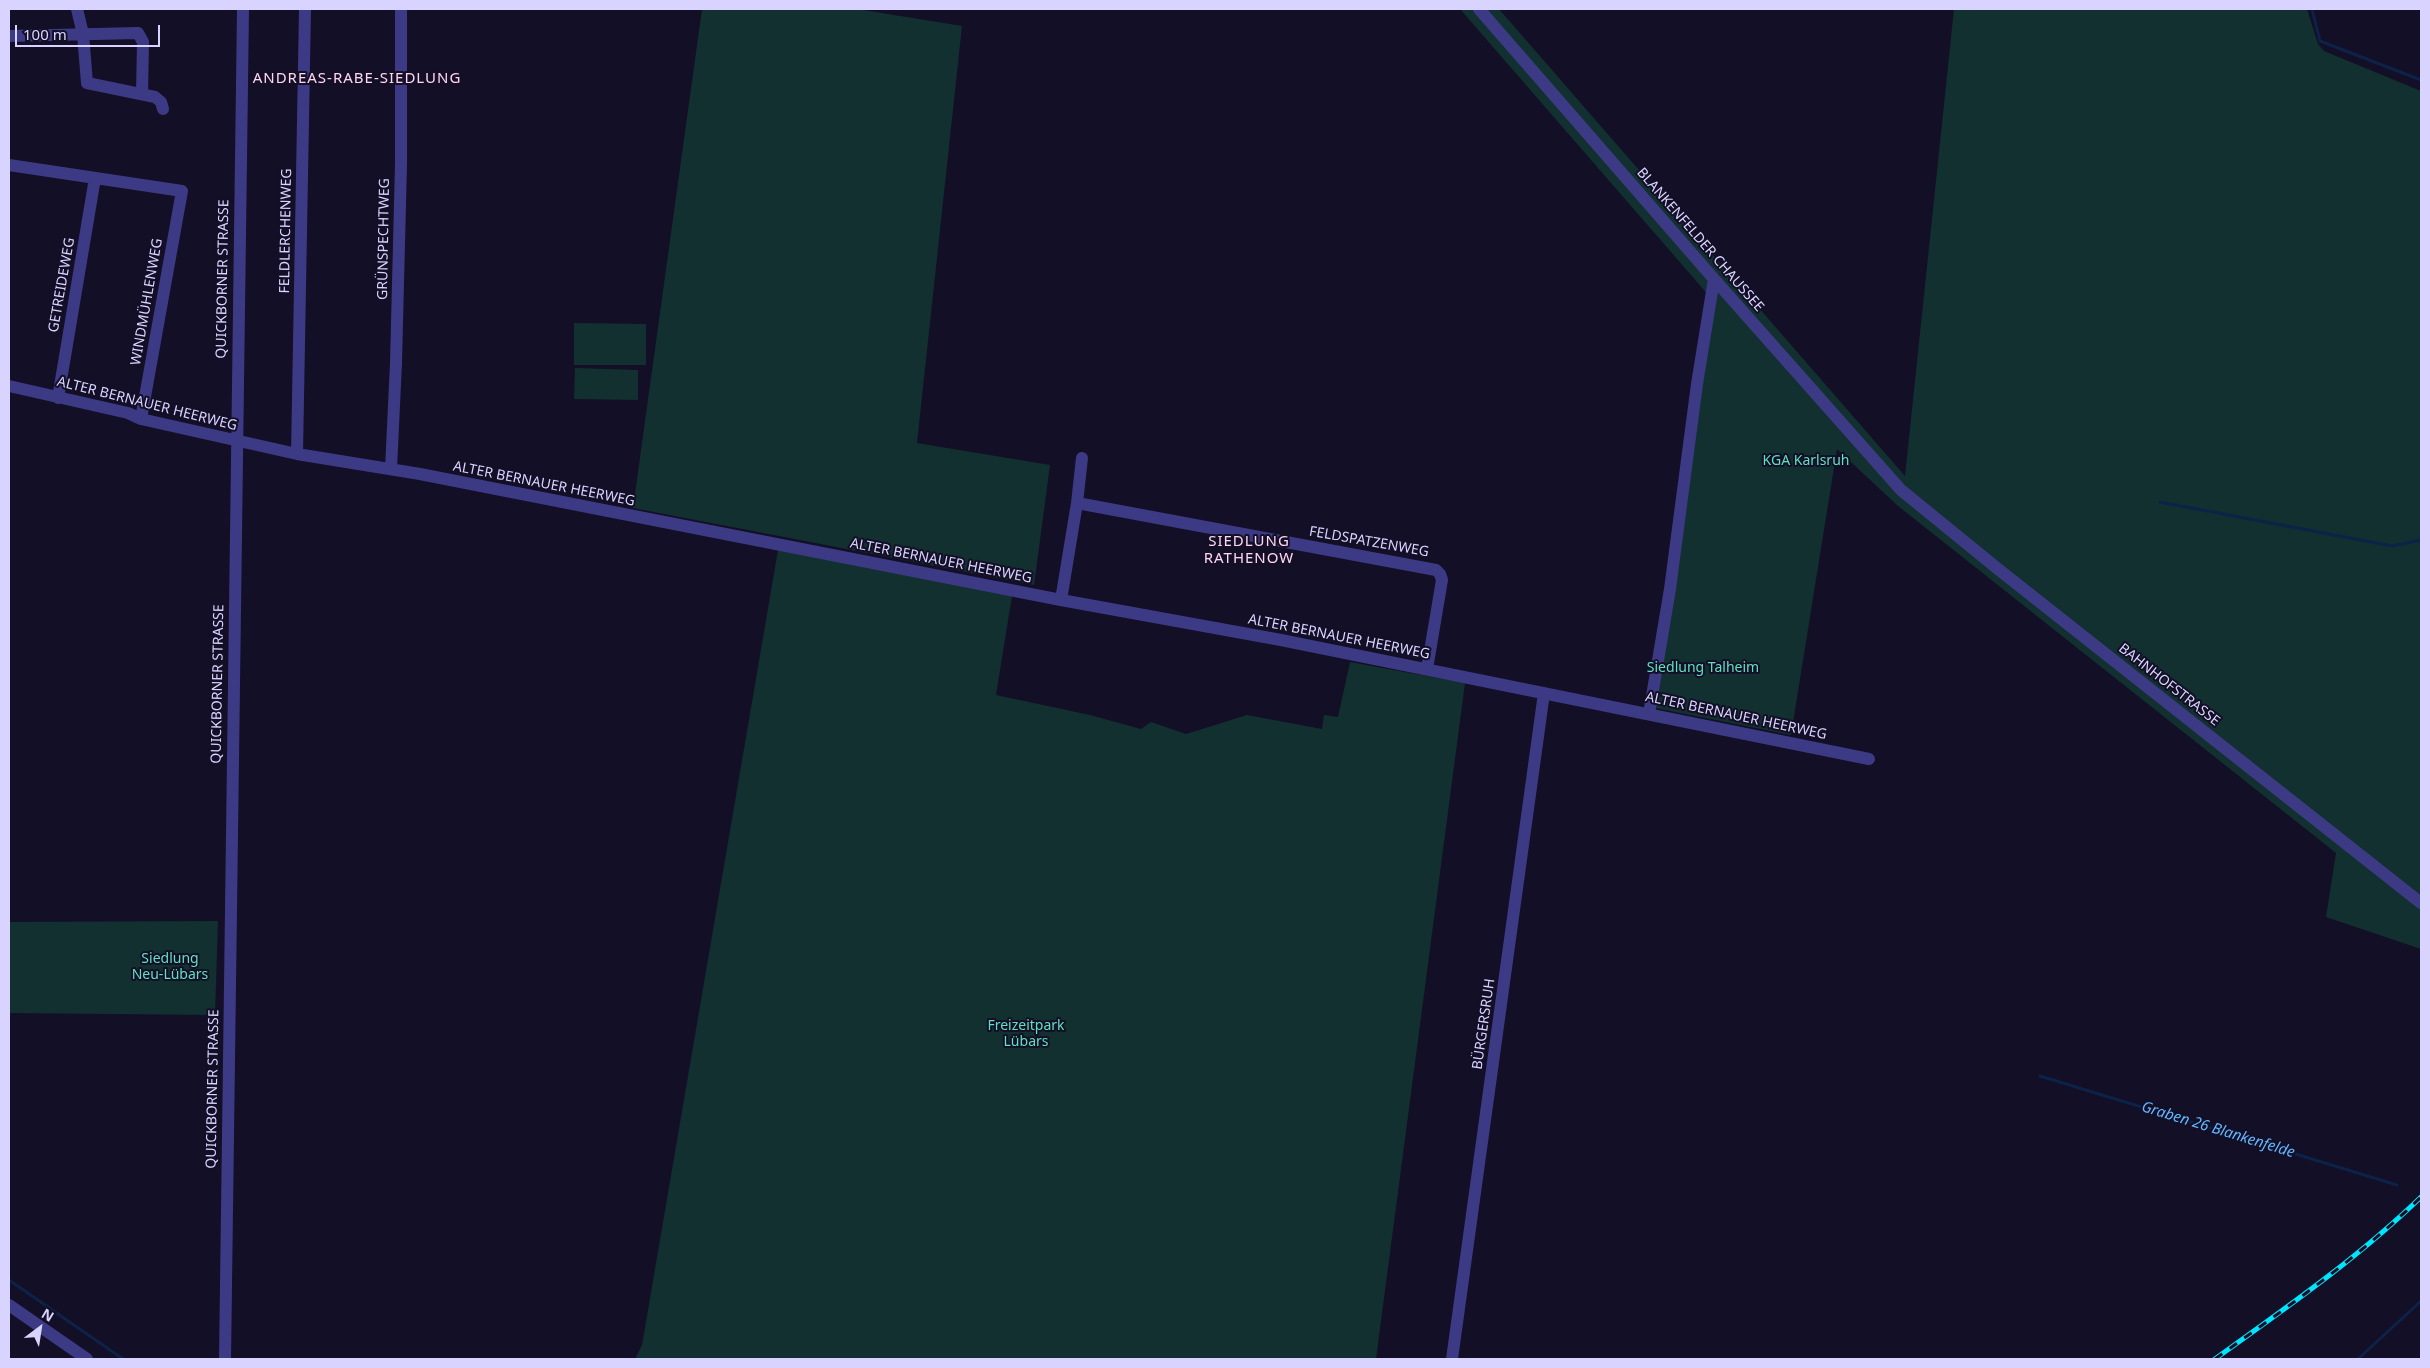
<!DOCTYPE html>
<meta charset="utf-8">
<style>
body{margin:0}
#map{position:relative;width:2430px;height:1368px;overflow:hidden;background:#130f26;font-family:"Noto Sans",sans-serif}
canvas{display:block}
.frame{position:absolute;inset:0;border:10px solid #d9d4ff;pointer-events:none}
.north{position:absolute;left:15px;top:1303px;width:50px;height:50px;-webkit-text-stroke:4px #130f26;paint-order:stroke;rotate:31deg;font-size:14px;font-weight:700;line-height:20px;text-align:center;color:#d9d4ff}
.north::after{content:'';display:block;margin:auto;width:18px;height:22px;background:#d9d4ff;clip-path:polygon(50% 0,100% 100%,50% 72%,0 100%)}
.scale{position:absolute;left:15px;top:25px;width:145px;height:22px;box-sizing:border-box;border:2px solid #d9d4ff;border-top:0;padding-left:6px;font-size:15px;line-height:18px;white-space:nowrap;color:#d9d4ff;-webkit-text-stroke:4px #130f26;paint-order:stroke}
</style>
<div id="map">
<canvas width="2430" height="1368"></canvas>
<div class="frame"></div>
<div class="north">N</div>
<div class="scale">100 m</div>
</div>
<script>
const ctx = document.querySelector('canvas').getContext('2d');
ctx.lineJoin = 'round';
function fillPath(path, color) { ctx.fillStyle = color; ctx.fill(path, 'evenodd'); }
function strokePath(path, color, width, dash) { ctx.strokeStyle = color; ctx.lineWidth = width; ctx.lineCap = dash ? 'butt' : 'round'; ctx.setLineDash(dash || []); ctx.stroke(path); }
function write(font, color, halo, rows, align = 'center') {
  ctx.font = font + ' "Noto Sans",sans-serif'; ctx.lineWidth = 4; ctx.setLineDash([]); ctx.textBaseline = 'middle'; ctx.strokeStyle = halo; ctx.fillStyle = color; for (const [text, x, y, turn = 0] of rows) {
    ctx.save(); ctx.translate(x, y); ctx.rotate((+turn || 0) * Math.PI / 180); ctx.textAlign = isNaN(turn) ? turn : align; if (halo) ctx.strokeText(text, 0, 0); ctx.fillText(text, 0, 0); ctx.restore();
  }
}
const green = new Path2D(`
 M702,9H857L962,26L917,443L1050,465L1034,585L633,508Z
 M1460,9H1499L1905,476L1954,9H2307L2318,44L2324,51L2421,91V949L2326,917L2336,853L1898,506L1837,449L1791,735L1650,707L1710,297Z
 M574,323L646,324V365H574Z
 M575,368L638,370V400L574,399Z
 M778,550L1012,596L996,695L1090,715L1141,729L1151,722L1186,734L1247,715L1322,729L1324,715L1338,717L1350,662L1465,683L1376,1359H635L642,1345Z
 M218,921L215,1015L9,1013V922Z`);
const stream = new Path2D(`
 M2312,9L2320,41L2421,80
 M2160,502L2392,546L2421,540
 M2040,1076L2397,1185
 M9,1280L123,1359
 M2358,1359L2421,1301`);
const minor = new Path2D(`
 M77,9L83,34L87,83L155,97L161,102L163,109
 M1479,9L1714,279L1901,490L1998,569L2421,903
 M9,36L138,33L143,42L142,94
 M9,165L182,191L141,419
 M9,386L128,413L141,419L297,454L420,474L1061,600L1281,640L1869,759
 M58,398L95,178
 M297,454L305,9
 M391,469L396,363L401,164V9
 M1077,503L1436,570L1440,574L1442,580L1427,669
 M1061,600L1077,503L1082,458
 M1649,714L1670,589L1697,384L1714,279
 M9,1305L87,1359
 M225,1359L243,9
 M1452,1359L1544,693`);
const rail = new Path2D(`
 M2215,1359C2286,1308 2358,1258 2421,1197`);
const streetNames = [
 ["FELDLERCHENWEG",286,231,-89],
 ["GRÜNSPECHTWEG",384,239,-89],
 ["BLANKENFELDER CHAUSSEE",1700,240,49],
 ["QUICKBORNER STRASSE",223,279,-89],
 ["GETREIDEWEG",62,285,-80],
 ["WINDMÜHLENWEG",147,302,-80],
 ["ALTER BERNAUER HEERWEG",147,404,14],
 ["ALTER BERNAUER HEERWEG",544,484,11],
 ["FELDSPATZENWEG",1369,542,10],
 ["ALTER BERNAUER HEERWEG",941,561,11],
 ["ALTER BERNAUER HEERWEG",1339,637,11],
 ["QUICKBORNER STRASSE",218,684,-89],
 ["BAHNHOFSTRASSE",2169,685,38],
 ["ALTER BERNAUER HEERWEG",1736,716,12],
 ["BÜRGERSRUH",1484,1024,-82],
 ["QUICKBORNER STRASSE",213,1089,-89]
];
const parkNames = [
 ["KGA Karlsruh",1806,461],
 ["Siedlung Talheim",1703,668],
 ["Siedlung",170,959],
 ["Neu-Lübars",170,975],
 ["Freizeitpark",1026,1026],
 ["Lübars",1026,1042]
];
const neighbourhoodNames = [
 ["ANDREAS-RABE-SIEDLUNG",357,79],
 ["SIEDLUNG",1249,542],
 ["RATHENOW",1249,559]
];
const waterNames = [
 ["Graben 26 Blankenfelde",2218,1130,17]
];
fillPath(green, '#12302f');
strokePath(stream, '#0c2248', 3);
strokePath(minor, '#3d3a85', 12);
strokePath(rail, '#00e5ff', 5);
strokePath(rail, '#130f26', 3, [9]);
write('14px', '#d9d4ff', '#130f26', streetNames);
write('14px', '#5fe0c0', '#130f26', parkNames);
ctx.letterSpacing = '1px';
write('15px', '#ffd6f0', '#130f26', neighbourhoodNames);
ctx.letterSpacing = '0px';
write('italic 15px', '#62b6ff', '#130f26', waterNames);
</script>
